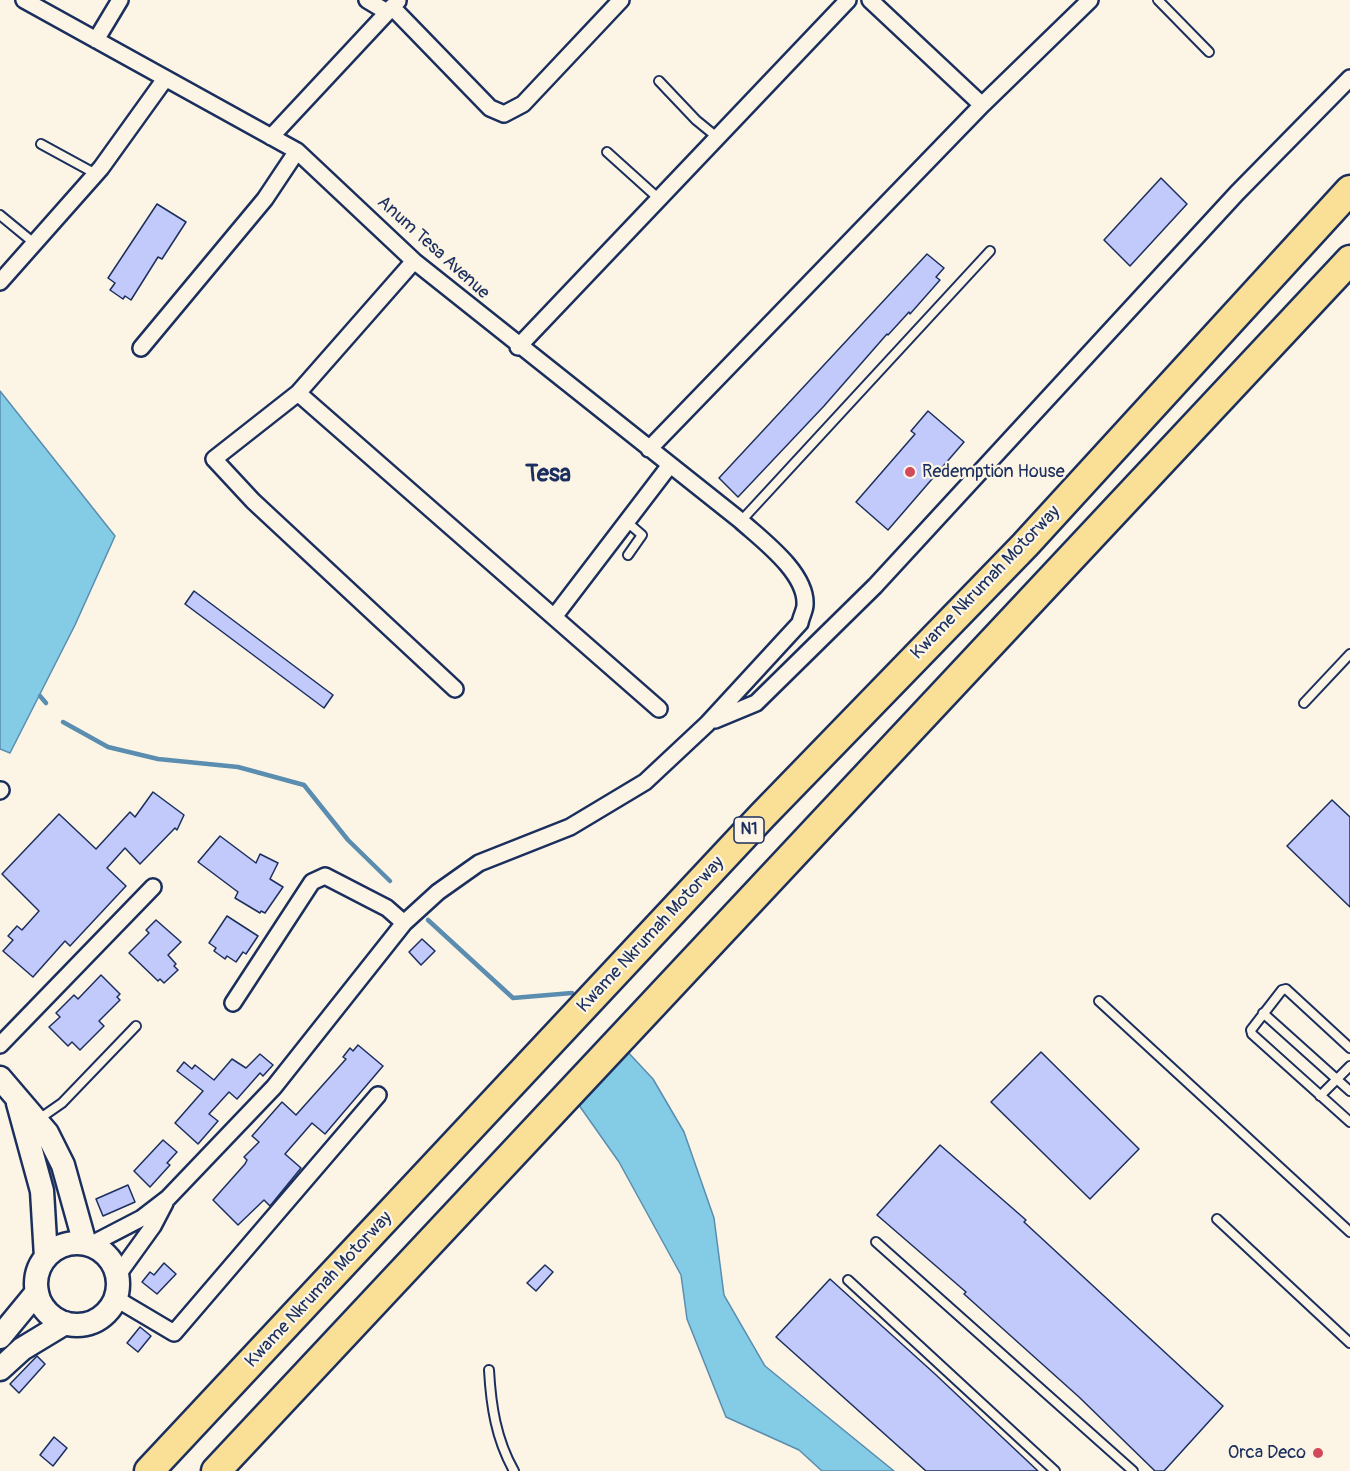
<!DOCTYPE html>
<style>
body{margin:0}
canvas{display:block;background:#fcf5e5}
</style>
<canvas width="1350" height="1471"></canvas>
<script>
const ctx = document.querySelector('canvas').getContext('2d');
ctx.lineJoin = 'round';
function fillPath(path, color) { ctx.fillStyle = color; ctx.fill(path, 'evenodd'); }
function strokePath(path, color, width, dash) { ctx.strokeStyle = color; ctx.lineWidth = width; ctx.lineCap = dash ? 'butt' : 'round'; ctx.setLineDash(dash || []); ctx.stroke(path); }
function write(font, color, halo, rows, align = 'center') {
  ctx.font = font + ' Pangolin,sans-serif'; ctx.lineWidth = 4.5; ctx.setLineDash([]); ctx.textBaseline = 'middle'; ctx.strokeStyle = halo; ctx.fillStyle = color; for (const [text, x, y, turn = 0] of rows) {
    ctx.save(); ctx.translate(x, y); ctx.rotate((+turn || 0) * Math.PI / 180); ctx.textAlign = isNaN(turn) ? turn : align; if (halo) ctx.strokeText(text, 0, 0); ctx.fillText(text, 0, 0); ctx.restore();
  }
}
const water = new Path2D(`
 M0,391L115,536L75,625L10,753L0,749Z
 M625,1049L653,1079L684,1132L714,1218L724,1295L765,1366L894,1471H822L799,1450L726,1417L687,1319L681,1275L619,1162L576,1101Z`);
const stream = new Path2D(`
 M40,696L46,703
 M63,722L108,747L158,759L238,767L304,785L348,840L390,881
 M428,920L513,998L572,993`);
const building = new Path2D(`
 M1161,178L1187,204L1130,266L1104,240Z
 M157,204L186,222L162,259L158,257L131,300L125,296L123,299L110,290L115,283L108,278Z
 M927,254L944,268L936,277L940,280L910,314L909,312L888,335L887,334L824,406L738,497L719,478Z
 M928,411L964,442L888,530L856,502L915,434L911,431Z
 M194,591L333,695L324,708L185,604Z
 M153,792L184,815L177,830L175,828L140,864L125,848L107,868L126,886L70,946L65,941L33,977L3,951L13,940L8,936L17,926L22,930L39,911L2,874L59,814L96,849L130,812L135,817Z
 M1332,800L1350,817V907L1287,846Z
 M220,836L256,863L260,854L278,863L270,879L283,887L265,913L261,911L260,913L235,898L238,892L198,862Z
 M227,916L258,936L246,954L243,952L236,962L227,956L225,959L214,951L216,948L209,943Z
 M156,920L181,942L168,955L176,964L174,966L178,970L164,983L160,979L158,981L129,953L149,933L146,930Z
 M422,939L435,951L421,965L409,952Z
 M101,975L120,994L117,997L120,1000L99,1021L104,1026L80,1050L72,1042L68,1046L49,1027L60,1017L56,1013L74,995L78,999Z
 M358,1045L383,1066L325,1134L312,1123L285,1154L301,1168L270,1206L264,1200L238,1225L213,1200L245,1164L247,1160L244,1157L259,1142L252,1136L282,1102L296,1115L346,1059L343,1057L350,1048L353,1051Z
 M1041,1052L1139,1149L1090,1199L991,1102Z
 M260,1054L273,1065L263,1076L260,1073L237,1099L229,1092L209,1114L218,1121L198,1144L175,1123L203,1091L177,1071L184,1062L192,1069L195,1065L214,1080L232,1059L246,1068Z
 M163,1140L177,1152L167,1163L170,1165L150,1187L134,1171Z
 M940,1145L1026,1220L1024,1222L1223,1406L1164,1471H1155L1079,1397L964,1294L966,1292L877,1215Z
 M128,1185L135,1202L103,1216L96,1199Z
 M164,1263L176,1274L157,1294L142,1282L150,1272L154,1275Z
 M545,1265L553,1272L536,1291L527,1283Z
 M830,1279L935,1374L1038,1471H926L776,1337Z
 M140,1327L151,1336L138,1352L127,1343Z
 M37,1356L45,1364L19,1393L10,1384Z
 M54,1437L67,1448L53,1466L40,1455Z`);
const service = new Path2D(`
 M1158,0L1209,52
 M659,81L696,120L718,138
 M41,144L96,174
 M607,152L658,198
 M0,215L34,243
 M741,521L990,251
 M627,522L642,535L628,555
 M1304,703L1350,654
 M1099,1001L1350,1232
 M1263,1013L1350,1091
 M1350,1048L1286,989L1282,990L1251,1030L1252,1034L1350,1122
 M1320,1096L1350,1066
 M39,1119L62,1103L136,1026
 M1217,1219L1350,1343
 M876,1242L1133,1471
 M848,1280L1055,1471
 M489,1370C491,1406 496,1439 514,1471`);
const minor = new Path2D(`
 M24,0L297,151L414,261L741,521C762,540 807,573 805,605C805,610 801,617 800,623L707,724L645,782L570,827L479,863L438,892L404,923L274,1087L168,1198L142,1218L90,1245
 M367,0L387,12
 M870,0L982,105
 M392,7L490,108L504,114L523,104L621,0
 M96,40L120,0
 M271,137L398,1
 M414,261L298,393L214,459L253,501L455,689
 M0,282L101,168L165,79
 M518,347L848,0
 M141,348L265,199L297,151
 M298,393L659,709
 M649,449L982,105L1090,0
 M554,617L670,465
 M715,720L756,703L875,586L1237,193L1350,78
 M0,791L1,790
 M233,1003L312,882L325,876L387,908L404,923
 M0,1045L153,887
 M117,1276L153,1226L165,1203
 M115,1298L174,1333L378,1095`);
const secondary = new Path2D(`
 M0,1078L47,1133L63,1165L85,1244
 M18,1103L42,1191L46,1257
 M36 1284a41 41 0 1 1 82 0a41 41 0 1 1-82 0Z
 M0,1337L37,1292
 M0,1369L22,1349L65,1323`);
const motorway = new Path2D(`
 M149,1471L762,816L1025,545L1350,190
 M216,1471L1350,260`);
const markers = [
 [910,472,6,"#d1495b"],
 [1318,1453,6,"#d1495b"]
];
const shields = [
 [749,830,30]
];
const shieldNames = [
 ["N1",749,830]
];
const streetNames = [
 ["Anum Tesa Avenue",433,248,42],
 ["Kwame Nkrumah Motorway",986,583,-46],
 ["Kwame Nkrumah Motorway",651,935,-47],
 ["Kwame Nkrumah Motorway",319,1290,-47]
];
const poiNames = [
 ["Redemption House",922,472],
 ["Orca Deco",1306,1453,"right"]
];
const districtNames = [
 ["Tesa",548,475]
];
fillPath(water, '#84cce5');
strokePath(water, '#5a8daf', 1.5);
strokePath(stream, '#5a8daf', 4.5);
fillPath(building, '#c2c9fb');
strokePath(building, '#1b2f5e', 1.5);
strokePath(service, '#1b2f5e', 12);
strokePath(minor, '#1b2f5e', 20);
strokePath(secondary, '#1b2f5e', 27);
strokePath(motorway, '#1b2f5e', 33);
strokePath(service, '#fcf5e5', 8);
strokePath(minor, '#fcf5e5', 15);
strokePath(secondary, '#fcf5e5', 22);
strokePath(motorway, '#fadf96', 28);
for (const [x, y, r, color] of markers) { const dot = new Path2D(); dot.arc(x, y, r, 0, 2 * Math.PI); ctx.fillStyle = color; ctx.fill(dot); strokePath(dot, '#fcf5e5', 2); }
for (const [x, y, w] of shields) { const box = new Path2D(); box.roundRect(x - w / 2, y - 13, w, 26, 4.5); ctx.fillStyle = '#fcf5e5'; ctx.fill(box); strokePath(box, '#1b2f5e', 1.5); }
write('bold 16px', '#1b2f5e', null, shieldNames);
write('18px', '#1b2f5e', '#fcf5e5', streetNames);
write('18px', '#1b2f5e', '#fcf5e5', poiNames, 'left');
write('bold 24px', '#1b2f5e', '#fcf5e5', districtNames);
</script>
